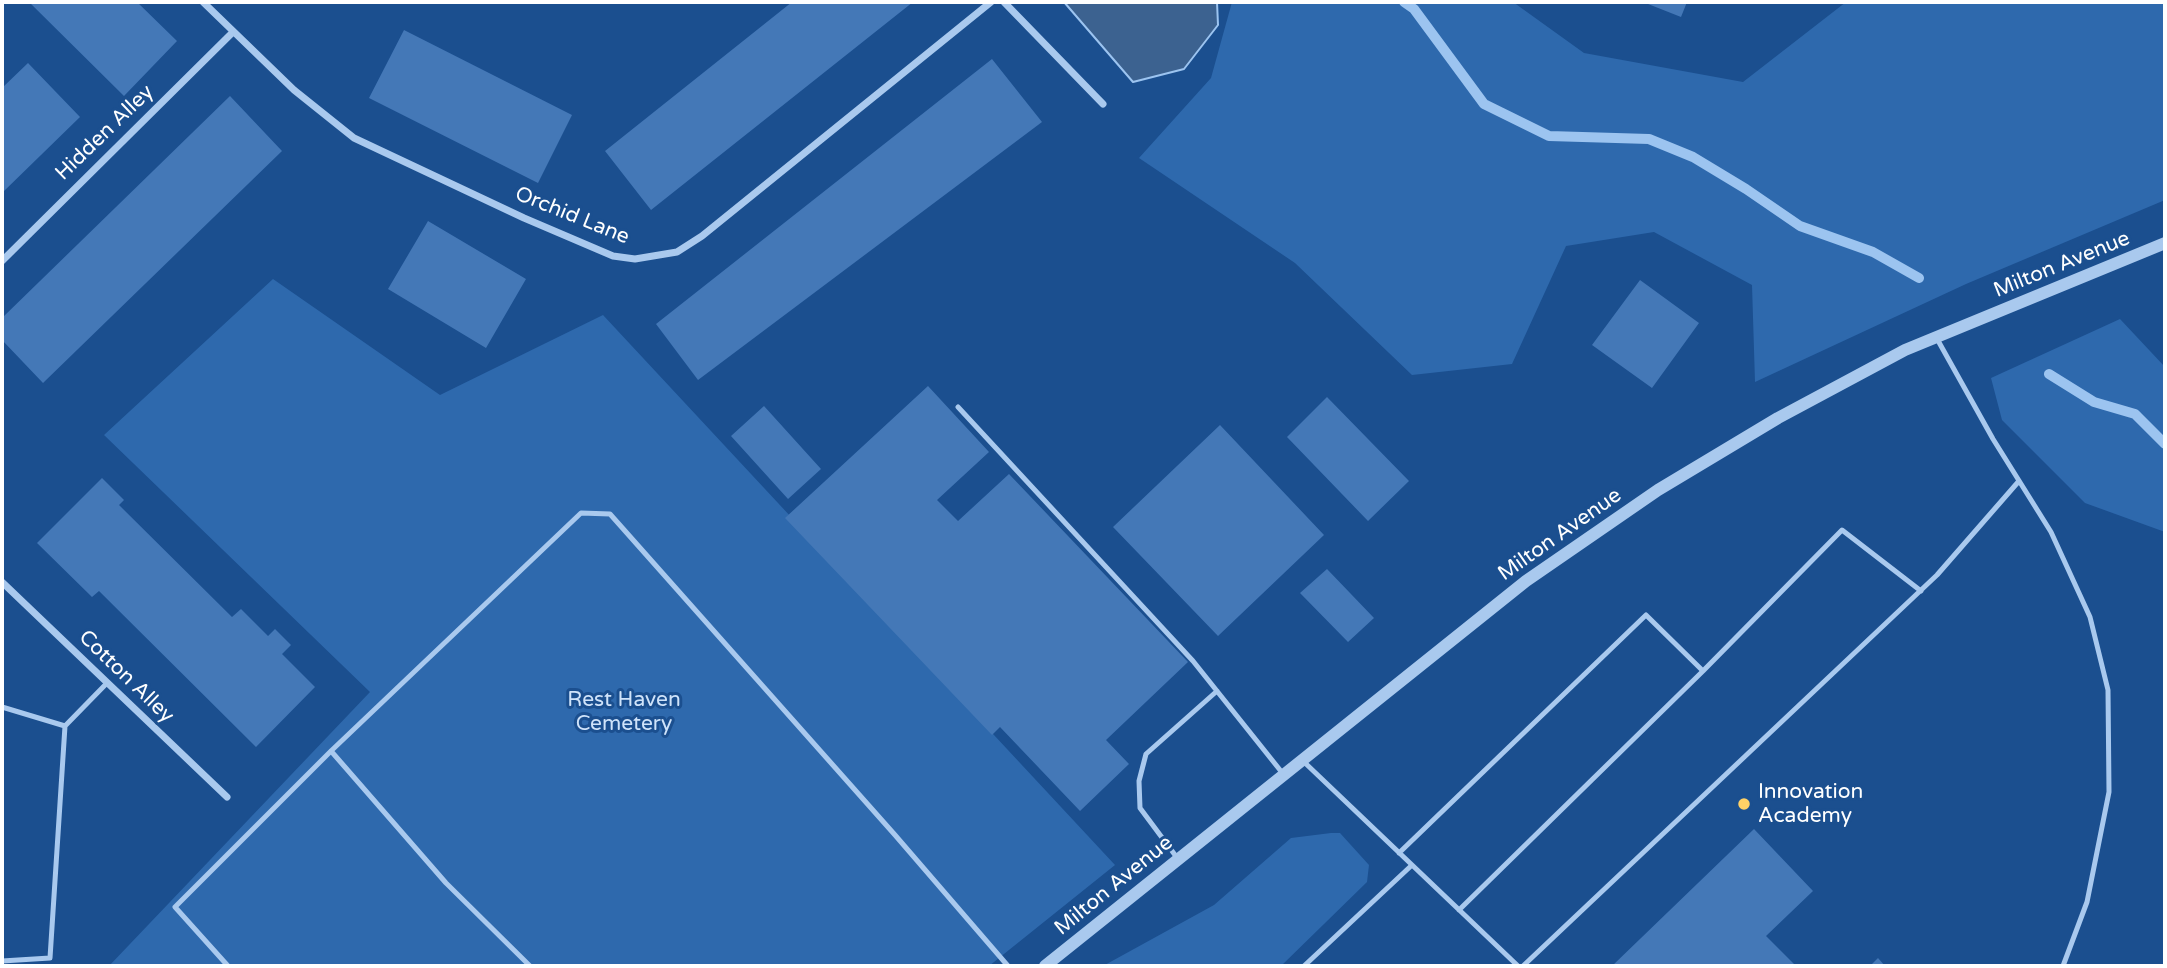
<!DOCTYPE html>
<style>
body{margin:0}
#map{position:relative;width:2167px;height:968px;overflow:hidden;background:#1b4f8f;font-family:"Varela Round",sans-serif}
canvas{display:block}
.frame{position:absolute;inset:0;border:4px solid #fff;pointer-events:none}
</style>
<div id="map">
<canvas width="2167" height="968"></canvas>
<div class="frame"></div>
</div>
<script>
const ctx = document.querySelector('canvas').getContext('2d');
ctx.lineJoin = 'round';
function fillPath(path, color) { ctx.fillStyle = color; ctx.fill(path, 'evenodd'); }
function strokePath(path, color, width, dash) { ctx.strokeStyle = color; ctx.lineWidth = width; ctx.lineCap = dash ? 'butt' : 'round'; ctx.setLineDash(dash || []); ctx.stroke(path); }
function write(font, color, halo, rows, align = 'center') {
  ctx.font = font + ' "Varela Round",sans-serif'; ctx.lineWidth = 6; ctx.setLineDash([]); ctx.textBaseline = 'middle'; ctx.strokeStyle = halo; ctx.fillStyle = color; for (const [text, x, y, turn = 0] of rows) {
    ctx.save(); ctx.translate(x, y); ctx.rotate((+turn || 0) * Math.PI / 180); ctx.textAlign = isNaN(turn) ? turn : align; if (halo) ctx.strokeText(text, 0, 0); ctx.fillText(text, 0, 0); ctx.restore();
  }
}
const green = new Path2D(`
 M1232,2H1513L1584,53L1743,82L1846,2H2165V200L1966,284L1755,382L1752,285L1654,232L1566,246L1512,364L1412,375L1295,263L1139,158L1211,78Z
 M273,279L440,395L603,315L1115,865L989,966H109L370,692L104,435Z
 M2120,319L2165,367V532L2085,503L2002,420L1991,378Z
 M1331,833H1340L1369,865L1367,882L1281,966H1103L1214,905L1291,838Z`);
const water = new Path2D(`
 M1064,2H1217L1218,25L1184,69L1133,82Z`);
const stream = new Path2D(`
 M1404,2L1414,9L1484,104L1549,136L1649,139L1693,157L1746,189L1800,226L1873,252L1919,278
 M2049,374L2094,402L2135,414L2165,444`);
const building = new Path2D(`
 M29,2H137L177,41L124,96Z
 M792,2H913L651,210L605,151Z
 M1643,2H1687L1681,17Z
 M404,30L572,115L538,183L369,98Z
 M992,59L1042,122L698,380L656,324Z
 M28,63L80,117L2,193V88Z
 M230,96L282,151L43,383L2,340V318Z
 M428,221L526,279L486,348L388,289Z
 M1640,280L1699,323L1652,388L1592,345Z
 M928,386L989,452L937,500L958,521L1009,474L1188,662L1106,740L1129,764L1080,811L1000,727L992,735L785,518Z
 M1327,397L1409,481L1368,521L1287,437Z
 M764,406L821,469L788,499L731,436Z
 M1220,425L1324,535L1218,636L1113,527Z
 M102,478L124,500L119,505L232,617L241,609L268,636L275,629L291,645L282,654L315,687L256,747L99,591L92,597L37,543Z
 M1327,569L1374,618L1348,642L1300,593Z
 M1754,829L1813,891L1766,936L1796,966H1612Z
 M1878,958L1885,966H1870Z`);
const service = new Path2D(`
 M1936,337L1993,439L2051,532L2090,617L2108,690L2109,792L2087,902L2063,966
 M958,407L1193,661L1284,775
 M2,707L65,726L50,958L2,961
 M65,726L107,683
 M331,751L446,883L530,966
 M1303,761L1518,966
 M1399,853L1646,615L1703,671L1842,530L1921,591
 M1178,859L1140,808L1139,781L1146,754L1217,691
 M1459,910L1703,671
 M228,966L175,907L331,751L581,513L610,514L895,835L1008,966
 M1304,966L1412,865
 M1523,966L1937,575L2019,481`);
const minor = new Path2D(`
 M203,2L294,90L354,138L524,218L613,256L635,259L677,252L702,236L991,2
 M1004,2L1103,104
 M2,261L233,32
 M2,582L227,797`);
const tertiary = new Path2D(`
 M1045,966L1526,581L1658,490L1778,418L1905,350L2165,243`);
const markers = [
 [1744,804,7,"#ffd166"]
];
const streetNames = [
 ["Hidden Alley",105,133,-44],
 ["Orchid Lane",572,216,22],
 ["Milton Avenue",2062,265,-22],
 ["Milton Avenue",1560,535,-35],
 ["Cotton Alley",126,677,44],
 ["Milton Avenue",1114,886,-39]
];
const parkNames = [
 ["Rest Haven",624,700],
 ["Cemetery",624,724]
];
const poiNames = [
 ["Innovation",1758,792],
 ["Academy",1758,816]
];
fillPath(green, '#2e69ad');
fillPath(water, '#3c6290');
strokePath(water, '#9cc4f0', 2);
strokePath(stream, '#9cc4f0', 10);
fillPath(building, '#4478b7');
strokePath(service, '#a9c9ee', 5);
strokePath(minor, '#a9c9ee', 7);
strokePath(tertiary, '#a9c9ee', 12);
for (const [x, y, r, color] of markers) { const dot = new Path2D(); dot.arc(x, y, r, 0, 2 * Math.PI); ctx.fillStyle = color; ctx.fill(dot); strokePath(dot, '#1b4f8f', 2.5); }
write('21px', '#fff', '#1b4f8f', streetNames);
write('21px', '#cfe3fa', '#1b4f8f', parkNames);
write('21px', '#fff', '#1b4f8f', poiNames, 'left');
</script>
